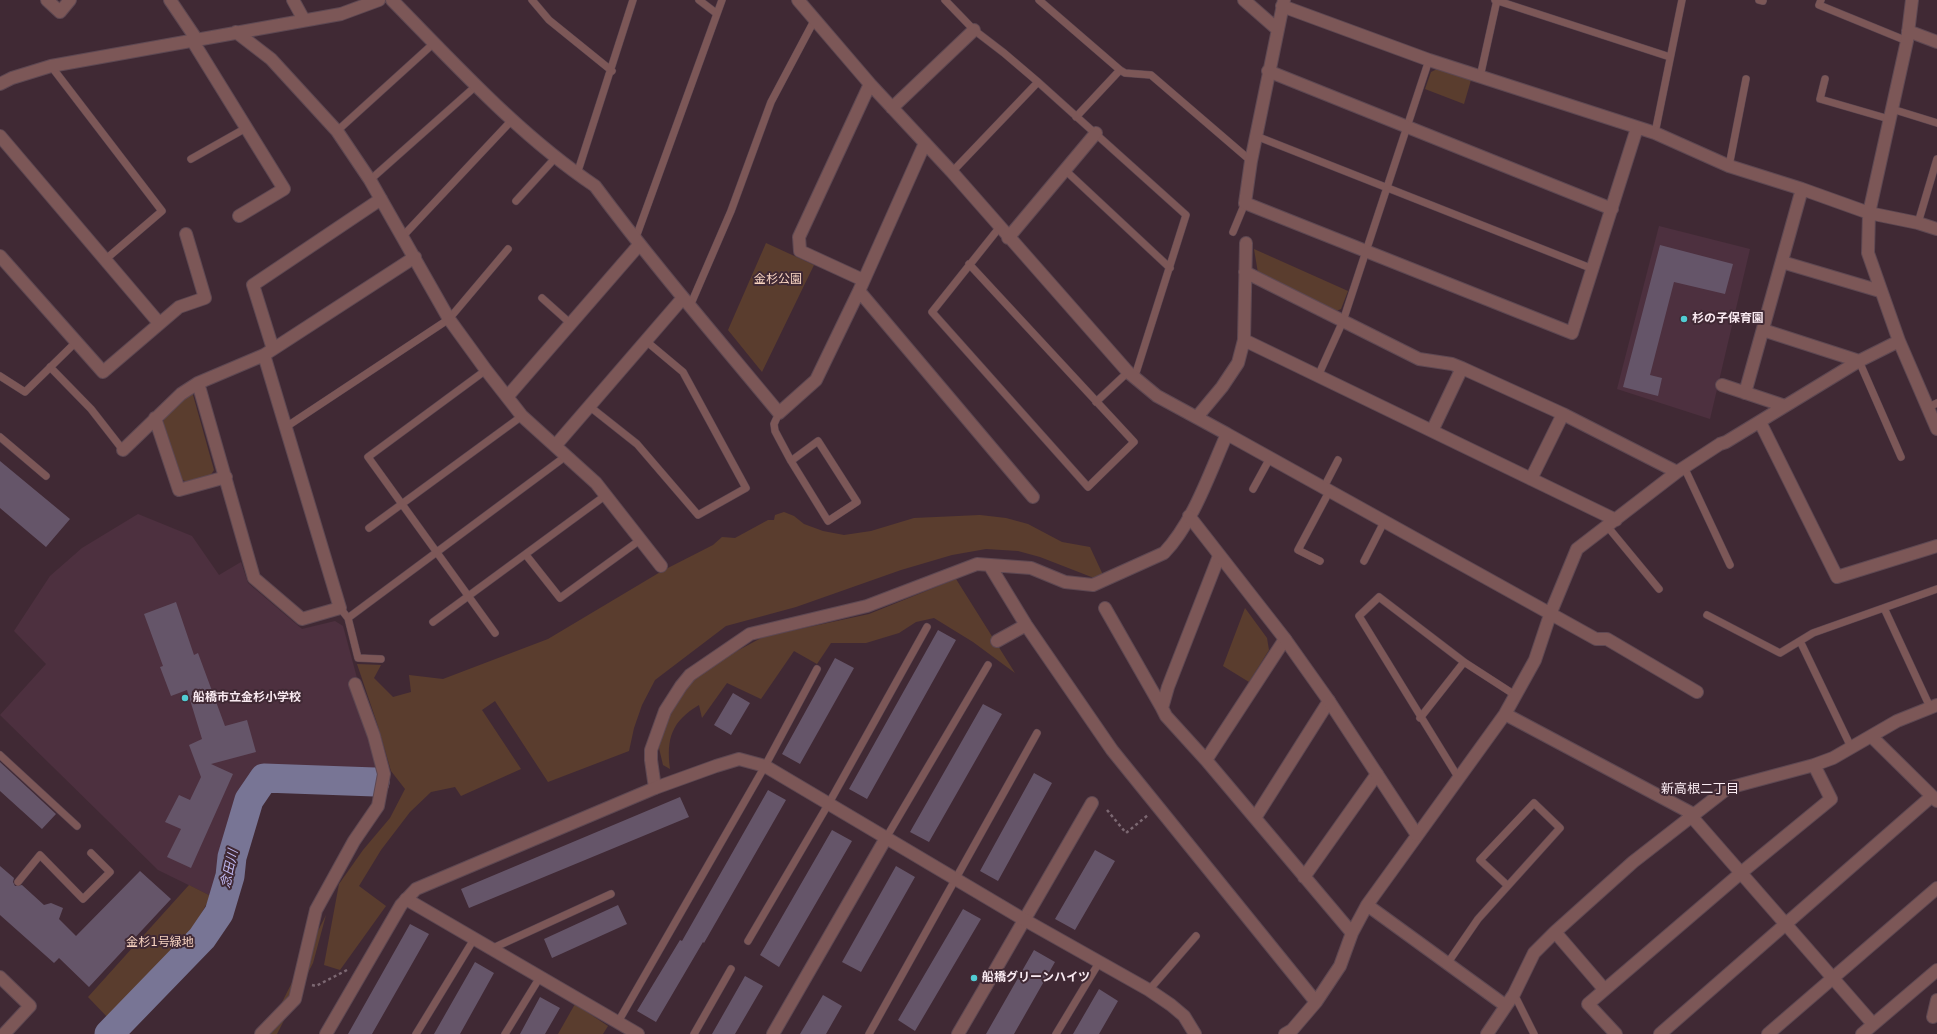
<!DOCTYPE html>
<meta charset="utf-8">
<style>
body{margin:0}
canvas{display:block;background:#402934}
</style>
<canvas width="1937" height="1034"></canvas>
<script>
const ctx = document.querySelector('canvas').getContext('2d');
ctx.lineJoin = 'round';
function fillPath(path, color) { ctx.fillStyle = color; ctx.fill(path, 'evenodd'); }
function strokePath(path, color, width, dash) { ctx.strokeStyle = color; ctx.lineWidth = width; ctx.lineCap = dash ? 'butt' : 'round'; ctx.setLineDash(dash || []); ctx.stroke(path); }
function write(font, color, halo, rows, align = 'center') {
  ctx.font = font + ' "DejaVu Sans","Noto Sans JP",sans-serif'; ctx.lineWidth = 4; ctx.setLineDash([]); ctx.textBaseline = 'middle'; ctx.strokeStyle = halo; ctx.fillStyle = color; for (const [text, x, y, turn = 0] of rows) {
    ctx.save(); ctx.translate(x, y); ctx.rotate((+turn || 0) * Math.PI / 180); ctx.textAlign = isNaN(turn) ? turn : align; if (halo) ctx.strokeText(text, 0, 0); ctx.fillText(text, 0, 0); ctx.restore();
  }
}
const built = new Path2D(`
 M1659,226L1750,249L1710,419L1617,389Z
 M138,514L192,536L219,575L241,562L248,583L302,629L335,621L343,626L357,678L348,681L371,744L377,777L267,769L244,799L221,847L211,896L158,870L0,715L46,664L14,631L50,576L82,548Z`);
const green = new Path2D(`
 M1437,69L1471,80L1464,104L1425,89L1431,72Z
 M766,243L814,265L762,372L728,330Z
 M1254,249L1348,291L1341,309L1334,312L1258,273Z
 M186,394L193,395L214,470L210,476L187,482L181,479L163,422L166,416Z
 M784,512L794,516L804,524L823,531L844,535L871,531L914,518L980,515L1006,518L1028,524L1062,542L1090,547L1103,575L1094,578L1040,557L1018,551L986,549L952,555L901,570L796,607L726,626L655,680L642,705L634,728L629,751L548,782L495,701L482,710L521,769L461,796L455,787L431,792L410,812L381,850L359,886L386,906L340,970L324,965L339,884L363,850L390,818L405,789L391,771L378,726L357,664L381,665L374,678L393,697L411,692L409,675L443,679L548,639L662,571L713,545L722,537L735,538L768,520H774L775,515Z
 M956,579L1015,673L973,642L934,618L916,622L899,633L866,643H831L817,664L794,651L761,699L727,683L702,718L699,705C672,721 666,738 670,769L663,765L659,748L668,712L694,677L711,665L763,637L869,614Z
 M1245,608L1267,638L1269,650L1249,682L1223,666Z
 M189,885L211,896L191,932L169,959L110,1020L88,997Z
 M326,915L313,963L277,1034H266Z
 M575,1004L608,1026L603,1034H558Z`);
const river = new Path2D(`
 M109,1034L202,938L219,913L230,876L232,857L249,800L264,778L375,782`);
const building = new Path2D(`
 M1660,245L1733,264L1725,294L1674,282L1650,375L1662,378L1658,396L1623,387Z
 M0,461L70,519L46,547L0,508Z
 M176,602L194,655L198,653L225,726L247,720L256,752L211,764L233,774L191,868L167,857L181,829L165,822L179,795L190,800L201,777L189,745L202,739L187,690L171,696L160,667L163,666L144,614Z
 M938,630L956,640L867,799L849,789Z
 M835,658L854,668L800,764L782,754Z
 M733,693L750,703L731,735L714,725Z
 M983,704L1002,714L929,842L910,832Z
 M0,762L56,814L42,829L0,791Z
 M1034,773L1052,783L998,881L980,871Z
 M768,790L786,800L704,943L703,942L656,1022L637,1011L680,940L682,941Z
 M680,797L689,817L469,908L461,889Z
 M832,830L852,841L779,967L760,955Z
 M1095,850L1115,861L1075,930L1055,919Z
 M0,866L14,878L13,882L15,886L22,885L44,905L51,903L63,908L59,919L76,936L140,871L171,899L89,987L59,958L54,963L0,915Z
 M896,866L915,877L861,972L842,962Z
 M618,905L627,924L552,958L544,939Z
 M963,909L981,919L915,1031L898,1020Z
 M410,924L429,934L372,1034H348Z
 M1034,950L1055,962L1014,1034H986Z
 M475,962L494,973L460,1034H434Z
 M745,976L763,986L735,1034H712Z
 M1099,989L1118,1001L1099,1034H1073Z
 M823,995L842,1006L826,1034H800Z
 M540,997L560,1008L545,1034H520Z`);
const path = new Path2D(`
 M1107,810L1126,833L1148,815
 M312,985L316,986L347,970`);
const service = new Path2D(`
 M532,0L549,20L612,71
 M699,0L716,13
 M945,0L974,30L1004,53L1038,82L1186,215L1134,379
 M1039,0L1120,70L1125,73L1151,75L1251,161
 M1495,0L1670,57
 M1759,0L1763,1
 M1821,0L1819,5L1907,41
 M51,66L162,211L106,259
 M1480,77L1497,0
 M1825,79L1820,99L1889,119
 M1892,109L1937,123
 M1076,117L1120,70
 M337,131L434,43
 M1655,133L1682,0
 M1256,136L1593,269
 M191,159L246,128
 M1729,166L1746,79
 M1065,170L1170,268
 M952,172L1038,82
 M577,174L633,0
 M370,180L477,85
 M516,201L556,157
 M1918,223L1937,159
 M1233,232L1245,203
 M403,236L512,120
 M635,240L722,0
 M969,264L1134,442L1088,487L932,312L999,228
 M542,298L571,324
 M690,306L731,211L771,102L815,19
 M1859,361L1901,457
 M50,367L91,409L123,450
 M486,370L368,457L495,633
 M0,376L25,392L77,341
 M1318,376L1343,321L1429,60
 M1096,402L1128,372
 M589,406L637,444L698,515L746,488L683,372L646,341
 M1927,408L1937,403
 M779,413L774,424L775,431L791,461L828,521L857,502L818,441L791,461
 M286,427L449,319L508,249
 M0,437L46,476
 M1684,467L1730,565
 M1324,487L1338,460
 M1253,489L1270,458
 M1607,526L1659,589
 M369,528L522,416
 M526,555L560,598L640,540
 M1320,561L1298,550L1330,490
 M1364,561L1385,520
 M340,608L348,618L358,658L381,659
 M1884,608L1930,707
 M1707,615L1780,653L1813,633L1937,589
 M348,618L566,456
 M433,622L606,495
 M1800,641L1851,747
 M1420,718L1464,662
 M0,755L77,826
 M1458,777L1359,616L1379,597L1464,662L1515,695
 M886,838L988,665
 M18,882L40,855L83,899L110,872L91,853
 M748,941L829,803L927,627
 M491,949L611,894
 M1447,964L1478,919L1560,828L1534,803L1480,860L1507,885
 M1149,990L1196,936
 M1514,994L1534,1034
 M618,1022L765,766L817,669
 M416,1034L474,939
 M505,1034L540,977
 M694,1034L731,969
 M869,1034L1037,733
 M1056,1034L1100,961`);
const minor = new Path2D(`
 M47,0L60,12L70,0
 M170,0L197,40
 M293,0L304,20
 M392,0C456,65 519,135 595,186C653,264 717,338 779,413L816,380L859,291L925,143
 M1244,0L1277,29
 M1284,0L1251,161L1245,203L1572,333L1637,128
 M1912,0L1907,41L1869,213L1868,253L1899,341L1937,429
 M1282,6L1429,60L1655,133L1729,166L1802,189L1869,213L1918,223L1937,229
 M1908,31L1937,42
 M236,32L271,59L337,131L370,180L449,319L486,370L522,416L596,483L661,566
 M192,40L284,189L239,216
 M1268,71L1612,209
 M0,84L12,78L51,66L341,14L379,0
 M892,108L974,30
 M0,136L159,323
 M1008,238L1096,133
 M0,256L103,372L179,307L205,298L186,234
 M1782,262L1880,291
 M1245,272L1419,359L1452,364L1462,368L1563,414L1677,472
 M863,280L800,251L799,237L870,84
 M859,291L1033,497
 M1763,330L1859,361
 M1244,340L1616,520
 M273,349L253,285L381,199
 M198,383L254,578L302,619L340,608L264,355
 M1722,385L1785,406
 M1745,393L1802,189
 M507,397L639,245
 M1197,417L1222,387L1238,363L1244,340L1246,243
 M155,418L179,490L226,477
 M1760,422L1837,577L1937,546
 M1432,431L1462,368
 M1227,434L1596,639H1607L1697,692
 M555,446L682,299
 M123,450L181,394L198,383L264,355L415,257
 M1531,479L1563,414
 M1219,556L1168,687L1162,708L1166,716L1206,760L1352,933
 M990,566L1026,625L1112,750L1316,1002
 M1105,608L1162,708
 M997,641L1026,625
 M1505,714L1695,815
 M1871,736L1937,801
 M1206,760L1285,639
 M655,788L651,760V750L665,711L681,686L690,675L750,634L867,606L977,564L1031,568L1065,582L1093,585L1164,553C1193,523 1210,472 1227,434L1157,396L1128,372L952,172L870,84L798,0
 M1692,817L1873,1024
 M1255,818L1329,701
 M1304,877L1377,774
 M406,899L638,1034
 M1367,905L1506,1006
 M1555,932L1604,989
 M0,977L30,1006L4,1034
 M986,986L1092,803
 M1933,1017L1937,1000
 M261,1034L295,999L316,910L354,841L378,806L384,774L374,736L355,684
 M1285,1034L1292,1030L1316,1002L1340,966L1352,933L1367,905L1505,714L1535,660L1551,612L1577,549L1677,472L1720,444L1726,442L1859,361L1899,341
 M1487,1034L1514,994L1534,953L1555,932L1633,862L1728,788L1814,765L1833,758L1897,721L1937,705
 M1616,1034L1588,1004L1742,872L1831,799L1814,765
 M1660,1034L1932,796
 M1768,1034L1937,888
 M1862,1034L1937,970`);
const tertiary = new Path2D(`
 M1189,516L1285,639L1329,701L1417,835
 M326,1034L401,905L416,889L655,788L716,766L739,759L765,766L1023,919L1149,990L1171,1005L1184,1016L1195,1034
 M773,1034L886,838
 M958,1034L986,986`);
const markers = [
 [1684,319,4,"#51ccd3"],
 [185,698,4,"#51ccd3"],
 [974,978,4,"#51ccd3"]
];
const parkNames = [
 ["金杉公園",778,280],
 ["金杉1号緑地",160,943]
];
const poiNames = [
 ["杉の子保育園",1692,319],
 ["船橋市立金杉小学校",193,698],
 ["船橋グリーンハイツ",982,978]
];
const neighbourhoodNames = [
 ["新高根二丁目",1700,790]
];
const waterNames = [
 ["念田川",230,869,-78]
];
fillPath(built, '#4d303f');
fillPath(green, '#5a3d2e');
strokePath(river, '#787595', 29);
fillPath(building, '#655569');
strokePath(service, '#5e4852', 8);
strokePath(minor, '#5e4852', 14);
strokePath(tertiary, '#5e4852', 14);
strokePath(path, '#7c6872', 2.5, [3, 3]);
strokePath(service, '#7c5757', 7);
strokePath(minor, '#7c5757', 12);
strokePath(tertiary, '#7c5757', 12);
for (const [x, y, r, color] of markers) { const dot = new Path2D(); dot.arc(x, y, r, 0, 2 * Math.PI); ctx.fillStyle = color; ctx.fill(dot); strokePath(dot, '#402934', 1.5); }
write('12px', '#f8d4c1', '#402934', parkNames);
write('bold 12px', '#f9eaf1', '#402934', poiNames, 'left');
write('13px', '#f9eaf1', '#402934', neighbourhoodNames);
write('italic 13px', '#c1bbf4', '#402934', waterNames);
</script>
